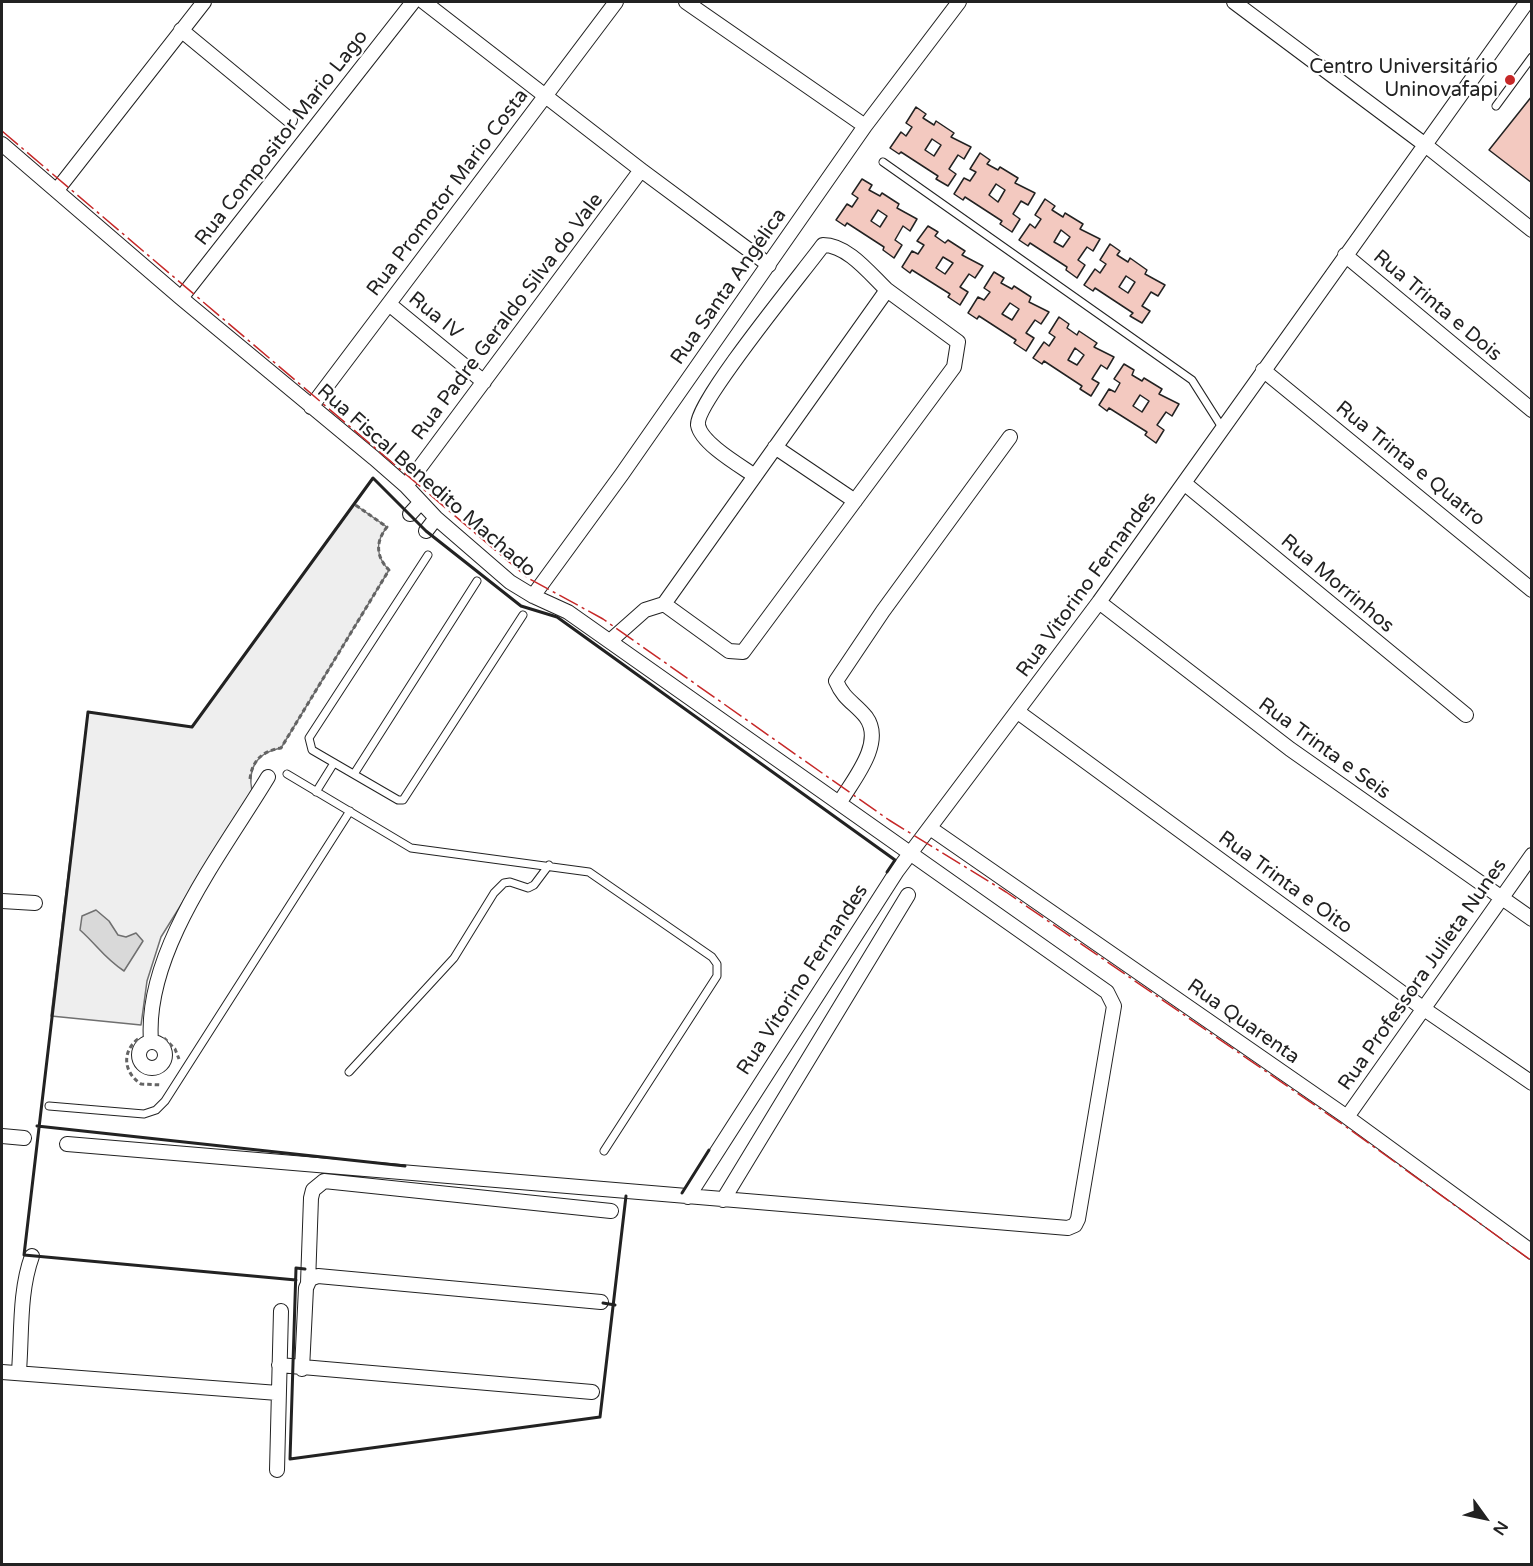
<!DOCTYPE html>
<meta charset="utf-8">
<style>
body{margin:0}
#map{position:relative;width:1533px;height:1566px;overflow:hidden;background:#fff;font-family:"Varela Round",sans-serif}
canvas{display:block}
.frame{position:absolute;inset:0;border:3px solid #222;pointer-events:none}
.north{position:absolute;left:1455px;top:1488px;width:60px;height:60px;-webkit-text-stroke:4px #fff;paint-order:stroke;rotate:123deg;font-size:16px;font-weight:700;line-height:24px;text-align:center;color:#222}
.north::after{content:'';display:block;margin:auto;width:21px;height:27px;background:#222;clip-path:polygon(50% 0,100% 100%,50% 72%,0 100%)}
</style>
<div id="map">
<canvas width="1533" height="1566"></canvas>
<div class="frame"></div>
<div class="north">N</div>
</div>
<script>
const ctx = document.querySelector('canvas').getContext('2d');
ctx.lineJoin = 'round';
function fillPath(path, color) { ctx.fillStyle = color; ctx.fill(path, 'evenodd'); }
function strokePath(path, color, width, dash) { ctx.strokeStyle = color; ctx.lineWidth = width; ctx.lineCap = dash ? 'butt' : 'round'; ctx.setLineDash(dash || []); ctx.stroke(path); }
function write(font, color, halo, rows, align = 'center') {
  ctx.font = font + ' "Varela Round",sans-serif'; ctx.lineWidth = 4.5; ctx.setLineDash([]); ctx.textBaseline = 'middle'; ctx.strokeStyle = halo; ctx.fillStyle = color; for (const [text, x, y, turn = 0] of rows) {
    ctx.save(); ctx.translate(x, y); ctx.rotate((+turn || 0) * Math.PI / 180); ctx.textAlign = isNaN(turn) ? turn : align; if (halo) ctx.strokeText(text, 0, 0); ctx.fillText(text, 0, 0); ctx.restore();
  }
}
const green = new Path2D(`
 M354,504L387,527C375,542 376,557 389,570L281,748C258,752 247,767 252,791L161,937L147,981L141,1025L51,1016L88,712L192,727Z`);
const water = new Path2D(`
 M96,910L109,921L118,935L126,937L136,933L143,941L124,971C104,958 97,945 80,930L82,916Z`);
const building = new Path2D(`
 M1532,96V183L1489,150Z
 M916,107L926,114L923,118L934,125L936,121L954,133L951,137L971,147L964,159L958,155L949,169L956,174L948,186L936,179L938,176L901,152L899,154L890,148L901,132L906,136L912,127L906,123ZM932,139L941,145L934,156L925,150Z
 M980,153L990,160L987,164L998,170L1000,167L1018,178L1015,183L1035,193L1028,205L1021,201L1013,214L1020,219L1012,232L1000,224L1002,221L965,197L963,200L954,194L964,178L970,181L976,172L970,169ZM996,184L1005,190L998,202L989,195Z
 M862,179L872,185L869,190L880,196L882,193L899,204L897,208L917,219L910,231L903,226L895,240L902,245L894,258L883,250L884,247L847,223L845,226L836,220L847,204L852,207L858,198L852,194ZM878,210L887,216L880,227L871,221Z
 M1045,199L1055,206L1052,210L1063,217L1065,213L1083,224L1080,229L1100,239L1093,251L1087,247L1078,260L1085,265L1077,278L1066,270L1067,267L1030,243L1028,246L1019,240L1030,224L1035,228L1041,219L1035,215ZM1061,230L1070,237L1063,247L1054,242Z
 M928,226L938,232L935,236L945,243L948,240L965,251L962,255L983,266L975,278L969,274L960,287L968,292L960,305L948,297L950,294L912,270L910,273L902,267L912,251L918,254L924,245L917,241ZM943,257L953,263L945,274L936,268Z
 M1110,244L1120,251L1117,255L1128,262L1130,258L1147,270L1145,274L1165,285L1158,296L1151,292L1142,306L1150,311L1142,323L1130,316L1133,313L1095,288L1093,291L1084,285L1095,269L1100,273L1106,264L1100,260ZM1126,276L1135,282L1128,293L1119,287Z
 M994,272L1004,278L1001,283L1012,289L1014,286L1031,297L1029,302L1049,312L1041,324L1035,320L1026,333L1034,338L1026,351L1014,343L1016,340L979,316L977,319L968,313L978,297L984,300L990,292L984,288ZM1010,303L1019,309L1012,320L1002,314Z
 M1059,317L1069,324L1067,328L1077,335L1079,331L1097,343L1094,347L1114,357L1107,369L1101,365L1092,379L1099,383L1091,396L1080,389L1082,386L1044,361L1042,364L1033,358L1044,342L1049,346L1055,337L1049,333ZM1075,348L1084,355L1077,365L1068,360Z
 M1124,364L1134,370L1132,375L1142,381L1144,378L1162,389L1159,394L1179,404L1172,416L1166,412L1157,425L1164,430L1156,443L1145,435L1147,432L1109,408L1107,411L1099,405L1109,389L1115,392L1120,383L1114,379ZM1140,395L1149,401L1142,412L1133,406Z`);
const path = new Path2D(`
 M250,779C252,760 263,751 281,748L389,570C376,557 375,542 387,527L354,504
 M164,1038L175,1049L179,1059
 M138,1039C121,1052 124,1073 141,1084L162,1085`);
const service = new Path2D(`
 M1496,106L1532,57
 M883,162L1192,380L1223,429
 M428,555L309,738L312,750L398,800H403L523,615
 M287,774L411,848L589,872L712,957L717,964V976L604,1151
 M354,774L477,581
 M316,792L334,763
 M349,1072L454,958L494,893L504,883L510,882L528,888L534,885L549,865
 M49,1106L144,1114L156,1110L165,1101L350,811`);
const minor = new Path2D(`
 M424,2L641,170L769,265
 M686,2L865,126
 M1234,2L1424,144L1532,230
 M181,30L290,120
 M2,144L181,298L374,458L406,486L436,518L510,582L533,596L568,612L1107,992L1114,1006L1078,1219L1075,1225L1068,1228L67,1144
 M57,190L204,2
 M1345,255L1532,410
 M181,298L413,2
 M389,304L484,382
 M1263,370L1532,590
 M311,407L616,2
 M775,447L855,501
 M755,476C739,465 701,443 698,425C695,403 804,271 823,245C848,245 870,274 887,290
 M1184,483L1466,715
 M406,486L641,170
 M410,514L420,503
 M426,531L436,518
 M533,596L622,474L865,126L959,2
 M1099,602L1290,749L1532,919
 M610,641L645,610L664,604L887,290L958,342L954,367L743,652L729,651L664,604
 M1018,712L1424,1009L1532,1083
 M840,802C853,780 885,743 866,717C855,703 844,700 836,681L883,611L1010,437
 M930,828L1347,1117L1532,1252
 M2,901L35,903
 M151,1041C144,951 223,852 268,777
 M139 1055a13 13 0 1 1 26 0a13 13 0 1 1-26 0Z
 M1347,1117L1532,855
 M2,1136L24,1138
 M688,1197L897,871L1099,602L1527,2
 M723,1200L908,895
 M308,1283L311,1198L313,1190L324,1181L611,1211
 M279,1365L592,1392
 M302,1369L306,1288L310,1279L318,1276L601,1302
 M19,1371C22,1333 19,1292 32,1256
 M2,1372L278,1393
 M277,1470L281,1311`);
const wall = new Path2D(`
 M37,1126L405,1166
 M682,1193L709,1150
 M305,1269L296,1268L290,1459L600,1417L626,1196
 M296,1280L24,1255L88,712L192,727L373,478L426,531L521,606L557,617L895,860L887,872
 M603,1303L615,1305`);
const power = new Path2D(`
 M2,131L528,578L603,619L889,820L1006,892L1345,1126L1532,1261`);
const markers = [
 [1510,80,6,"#c62828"]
];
const poiNames = [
 ["Centro Universitário",1498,68],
 ["Uninovafapi",1498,91]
];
const streetNames = [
 ["Rua Compositor Mario Lago",282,138,-52],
 ["Rua Promotor Mario Costa",448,193,-53],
 ["Rua Santa Angélica",729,287,-55],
 ["Rua Trinta e Dois",1437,306,40],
 ["Rua IV",435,316,39],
 ["Rua Padre Geraldo Silva do Vale",508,317,-53],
 ["Rua Trinta e Quatro",1410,464,39],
 ["Rua Fiscal Benedito Machado",426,481,41],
 ["Rua Morrinhos",1337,584,40],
 ["Rua Vitorino Fernandes",1087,585,-54],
 ["Rua Trinta e Seis",1324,749,36],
 ["Rua Trinta e Oito",1285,883,36],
 ["Rua Professora Julieta Nunes",1423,975,-55],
 ["Rua Vitorino Fernandes",803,980,-57],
 ["Rua Quarenta",1243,1022,35]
];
fillPath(green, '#eee');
strokePath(green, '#6f6f6f', 1.5);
fillPath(water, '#d9d9d9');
strokePath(water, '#6f6f6f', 1.5);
fillPath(building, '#f3c9c0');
strokePath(building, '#222', 1.5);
strokePath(service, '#222', 9);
strokePath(minor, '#222', 16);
strokePath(path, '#646464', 3, [4.5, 3]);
strokePath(service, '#fff', 7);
strokePath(minor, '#fff', 14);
strokePath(wall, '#222', 3);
strokePath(power, '#c62828', 1.5, [21, 4.5, 3, 4.5]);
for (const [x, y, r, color] of markers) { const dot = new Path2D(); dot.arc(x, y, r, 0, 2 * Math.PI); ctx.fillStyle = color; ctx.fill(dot); strokePath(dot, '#fff', 2); }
write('20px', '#222', '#fff', poiNames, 'right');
write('20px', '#222', '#fff', streetNames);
</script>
